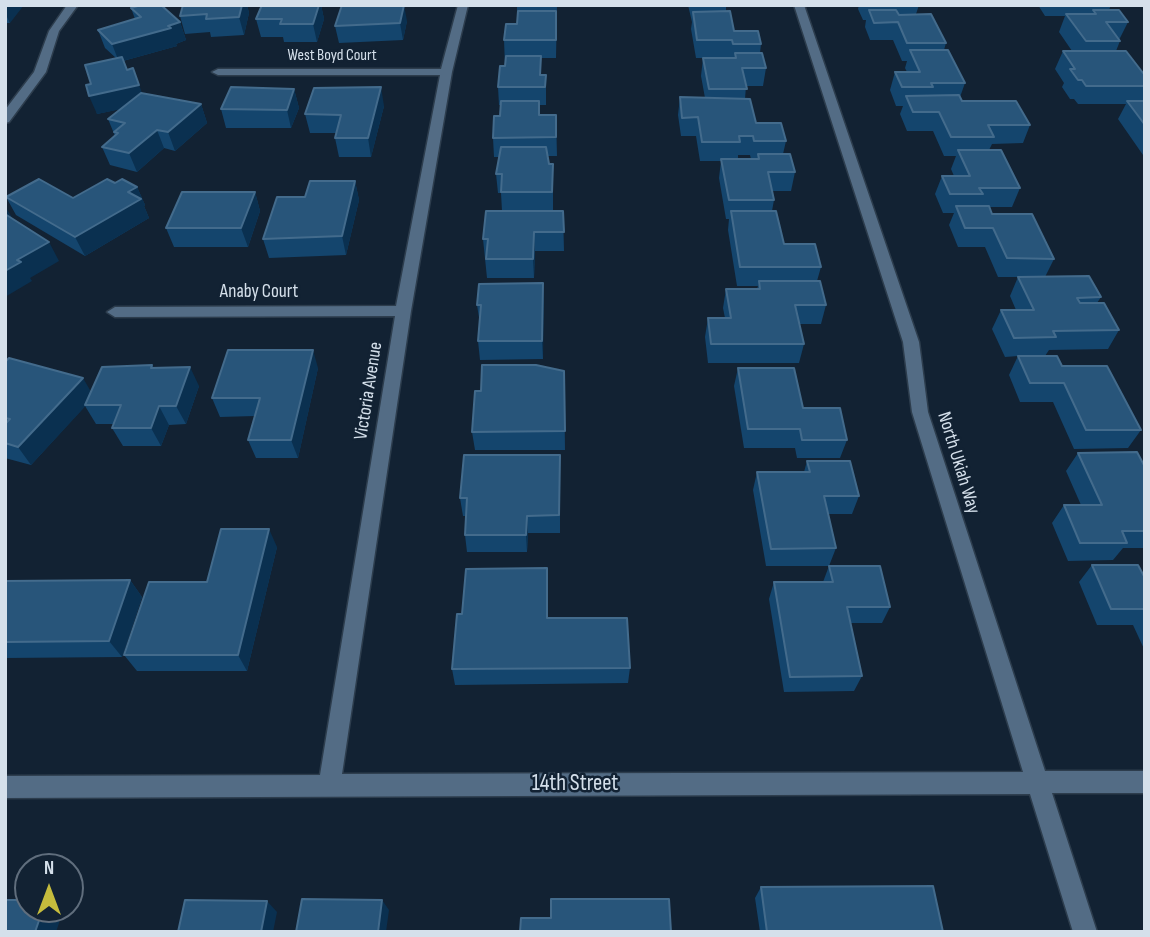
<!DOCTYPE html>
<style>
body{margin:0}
#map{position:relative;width:1150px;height:937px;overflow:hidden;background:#122233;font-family:"Sofia Sans Condensed",sans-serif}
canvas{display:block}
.frame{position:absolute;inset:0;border:7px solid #d5e0eb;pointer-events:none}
.north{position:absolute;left:14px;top:853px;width:70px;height:70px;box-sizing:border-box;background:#122233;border:2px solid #606e7d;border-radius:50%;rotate:0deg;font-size:19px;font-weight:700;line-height:28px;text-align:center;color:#d5e0eb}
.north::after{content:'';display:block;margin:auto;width:24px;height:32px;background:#c5bc3d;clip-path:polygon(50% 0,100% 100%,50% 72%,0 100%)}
</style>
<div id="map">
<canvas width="1150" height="937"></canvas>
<div class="frame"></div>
<div class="north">N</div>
</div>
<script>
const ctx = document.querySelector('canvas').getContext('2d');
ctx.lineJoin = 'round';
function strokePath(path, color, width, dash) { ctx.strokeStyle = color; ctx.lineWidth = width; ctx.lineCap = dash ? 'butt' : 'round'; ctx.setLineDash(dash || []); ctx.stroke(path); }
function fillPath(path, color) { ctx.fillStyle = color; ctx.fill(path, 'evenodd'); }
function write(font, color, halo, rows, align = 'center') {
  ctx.font = font + ' "Sofia Sans Condensed",sans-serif'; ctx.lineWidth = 5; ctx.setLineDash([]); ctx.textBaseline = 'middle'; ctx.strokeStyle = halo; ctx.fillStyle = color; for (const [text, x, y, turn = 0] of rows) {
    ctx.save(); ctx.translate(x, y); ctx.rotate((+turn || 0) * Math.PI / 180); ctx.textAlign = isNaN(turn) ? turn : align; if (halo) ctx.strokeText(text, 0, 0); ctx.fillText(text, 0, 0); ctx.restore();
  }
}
const minor = new Path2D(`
 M67,5H78L59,31L46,72L9,122L5,123V110L34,72L49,31Z
 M458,5H468L452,72L411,311L342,774L1023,772L912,412L903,342L794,5H804L919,342L928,412L1045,771H1145V793H1052L1097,932H1073L1030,794L5,798V776L320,775L395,316L115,317L107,312L115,307L396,306L440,75H218L212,72L218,69H441Z`);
const wall = new Path2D(`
 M5,5L10,23H5Z
 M183,5H247L249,13L244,35L211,37L210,32L185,34L180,16Z
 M262,5H321L324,19L317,42H284L283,37H261L256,19Z
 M517,5H557L556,58H541V75H546V105H539L540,115H556L557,156H548L553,183V211H502L501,193H498L496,174L499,157H494L493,138L500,116V105H499L498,87L505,66L504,40L517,24Z
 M688,5H726V11L734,31L761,44L760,53L766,68L763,86H746L745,99L756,123L786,141L783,154L795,172L791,191H772L774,200L772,211L784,244L821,267L817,281L826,305L821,324H799L804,344L799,363H708L705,337L708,318H725L723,308L726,289H757L758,286H737L728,230L729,219H726L719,178L721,161H700L696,136H681L678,115L680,97L705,98L701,76L703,58H713H696L691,29L692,22ZM738,155H750L751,159H738Z
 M859,5H919L916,14L946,43L944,50L965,83L960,97L962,101L1030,125L1023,143L992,144L989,150L1020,188L1012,207H989L992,214L1054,259L1045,277L1101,297L1097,303L1119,330L1108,349L1049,350L1045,356L1062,366L1141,430L1128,448L1074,449L1053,402H1020L1009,375L1018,356L1005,357L992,329L1001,310H1016L1010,296L1018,277H998L985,247H958L949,225L954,213H943L935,194L942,176H954L951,169L956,156H944L933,131H907L900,114L903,106H896L890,90L895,72H907L905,68L907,61H902L893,40H870L865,27L866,20H863L858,9Z
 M1038,5H1111L1109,10L1128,22L1119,40L1120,41L1116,51L1145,73V155H1143L1118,119L1126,104H1078L1074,99H1070L1062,87L1064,83L1055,69L1063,51H1072L1059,32L1065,16H1045Z
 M131,8L180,22L186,40L176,44L177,46L123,61L127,70L142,94L201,104L207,123L175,151L164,148L137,172L110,165L102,147L115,136L108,119L120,109L97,114L91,84L116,58L105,48L98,30L135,19Z
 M407,21L403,40L339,43L335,26Z
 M294,89L299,108L291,128H226L221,109Z
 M384,106L371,157H339L335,138L336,133H310L305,114Z
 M355,181L359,200L346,255L269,258L263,239L305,197Z
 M115,183L137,187L145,205L144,206L149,218L85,256L16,215L6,197L73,198Z
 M255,192L260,211L248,247H174L166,228Z
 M563,211L564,251H535L534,278H487L483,239Z
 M543,283V359L480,360L478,341L480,324L477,305Z
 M5,362L91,392L152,365L154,368L199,386L186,424L169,425L161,446H123L112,428L114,424H96L85,406L31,465L5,458Z
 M318,368L298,458H256L248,440L255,416L220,417L212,398Z
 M738,368L803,408L847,440L840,458H797L795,448H744L734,386Z
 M564,371L565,450H475L472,432L481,391Z
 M1078,453L1145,467V548H1123L1113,560L1068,561L1052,523L1064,505H1081L1066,471Z
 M560,455V533H528L527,552H467L465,535L466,516H463L460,498Z
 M807,461L859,496L852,514H828L836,548L829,566H766L753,490L757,472H804Z
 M277,547L247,671H137L124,655L207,582Z
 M1092,565L1145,578V651L1133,625H1097L1079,582Z
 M829,566L890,607L882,623H850L862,676L854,691L784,692L769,599L774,582H823Z
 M130,580L142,597L122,657L5,658V581Z
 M548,585V618L630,668L628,683L455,685L452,669Z
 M761,887L943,932H760L755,898Z`);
const shadedWall = new Path2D(`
 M5,5H24L10,23L5,13Z
 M242,5H247L249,13L244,35L239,17Z
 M319,5H321L324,19L317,42L313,24Z
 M404,5L407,21L403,40L400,23Z
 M180,22L186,40L176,44L177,46L119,62L112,44Z
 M133,68L146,104L97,114L89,96Z
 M381,87L384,106L371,157L368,138Z
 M294,89L299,108L291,128L287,110Z
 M201,104L207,123L175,151L168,132Z
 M157,130L164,148L137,172L129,153Z
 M355,181L359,200L346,255L342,236Z
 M137,187L145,205L144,206L149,218L85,256L75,237L128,192Z
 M255,192L260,211L248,247L241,228Z
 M5,206L14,221L5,226Z
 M534,232L535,251L534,278L533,259Z
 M49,242L59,261L30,278L32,281L5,297V271L17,260Z
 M543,283L544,302L543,359L542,341Z
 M313,350L318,368L298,458L291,440Z
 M190,367L199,386L186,424L176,406Z
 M83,378L94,397L31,465L18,447Z
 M159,406L169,425L161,446L151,428Z
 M527,516L528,533L527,552L526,535Z
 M269,529L277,547L247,671L238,655Z
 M130,580L142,597L122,657L109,641Z
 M382,900L389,910L386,932H378Z
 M267,901L277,912L273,932H261Z
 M43,909H60L63,911L56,932H35Z`);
const building = new Path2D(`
 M141,5H161L180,22L168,26L171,28L112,44L98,30L141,17L131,8Z
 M183,5H242L239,17L206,19L207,14L180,16Z
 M262,5H319L313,24H280L282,19H256Z
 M342,5H404L400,23L335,26Z
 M869,10H896L899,15L931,14L946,43H907L898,22L874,23Z
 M1093,10H1119L1128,22H1106L1120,41H1086L1066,14H1096Z
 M518,11H556V40H504L506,24H517Z
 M730,11L734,31H758L761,44H733L732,40H697L693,12Z
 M910,50H948L965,83H931L933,87H902L895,72H920Z
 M1063,51H1126L1143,73H1145V86H1086L1082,80H1078L1070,69H1075Z
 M735,53H762L766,68H742L747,89H709L703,58H736Z
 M506,56H541L540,75H546L545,87H498L500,66H505Z
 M122,57L127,70L133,68L139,85L89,96L86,85L91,84L85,65Z
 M231,87L294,89L287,110L221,109Z
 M381,87L368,138H335L341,115L305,114L314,88Z
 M141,93L201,104L168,132L157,130L129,153L102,147L118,133L114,132L125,123L108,119Z
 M959,95L962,101H1016L1030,125H988L994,137H951L939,112H913L906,96Z
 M680,97L750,99L756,123H781L786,141H754L753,136H739L740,142H702L698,117L682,118Z
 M501,101H539V115H556V137L493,138L494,116H500Z
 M1127,101H1145V125Z
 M501,147H546L549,164H553L552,192H501L502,174H496Z
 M958,150H1001L1020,188H979L983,194H950L942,176H970Z
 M758,154H790L795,172H768L774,200H729L721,159H759Z
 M39,179L73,198L107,179L115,183L122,179L137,187L128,192L141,199L75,237L6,197Z
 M310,181H355L342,236L263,239L277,197H305Z
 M182,192H255L241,228H166Z
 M956,206H989L992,214H1032L1054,259L1007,258L993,228H965Z
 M486,211H563L564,232H534L533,259H486L488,239H483Z
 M731,211H776L784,244H815L821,267H740Z
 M5,214L49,242L17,260L21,262L5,271Z
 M1089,276L1101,297L1077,298L1080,303H1104L1119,330L1053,331L1056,337L1014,338L1001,310H1034L1018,277Z
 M759,281H820L826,305H795L804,344H711L708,318H731L726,289H760Z
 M543,283L542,341H478L481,305H477L479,284Z
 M228,350H313L291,440H248L260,398H212Z
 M1018,356H1057L1062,366H1107L1141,430H1086L1064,383H1030Z
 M9,358L83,378L18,447L5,443V424L10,419L5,418V362Z
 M152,365L151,368L190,367L176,406H159L151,428H112L121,405H85L102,367Z
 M482,365H536L564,371L565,431L472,432L475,391H481Z
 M738,368H794L803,408H840L847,440H802L800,429H748Z
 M1137,452L1145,467V531H1122L1127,543H1080L1064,505H1102L1078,453Z
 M464,455H560L559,515L527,516L526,535H465L467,498H460Z
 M807,461H850L859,496H824L836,548L771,549L757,472H810Z
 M221,529H269L238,655H124L149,582H207Z
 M1092,565H1138L1145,578V609H1111Z
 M829,566H880L890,607H847L862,676L790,677L774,582H833Z
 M547,568V618H627L630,668L452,669L457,614H462L466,569Z
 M130,580L109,641L5,642V581Z
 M933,886L943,932H767L761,887Z
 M302,899L382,900L378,932H296Z
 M551,899H669L671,932H520L521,918H551Z
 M5,900H28V909H43L35,932H5Z
 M185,900L267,901L261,932H178Z`);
const farStreetnames = [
 ["West Boyd Court",332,56]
];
const streetNames = [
 ["Anaby Court",259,292],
 ["Victoria Avenue",369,391,-81],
 ["North Ukiah Way",958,463,73]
];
const nearStreetnames = [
 ["14th Street",575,784]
];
strokePath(minor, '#2d3d4d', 3);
fillPath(minor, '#536c85');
fillPath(wall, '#14456d');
fillPath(shadedWall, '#0a3050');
fillPath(building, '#28557a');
strokePath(building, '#436b8c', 2);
write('16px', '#d5e0eb', '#122233', farStreetnames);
write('19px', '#d5e0eb', '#122233', streetNames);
write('23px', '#d5e0eb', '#122233', nearStreetnames);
</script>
